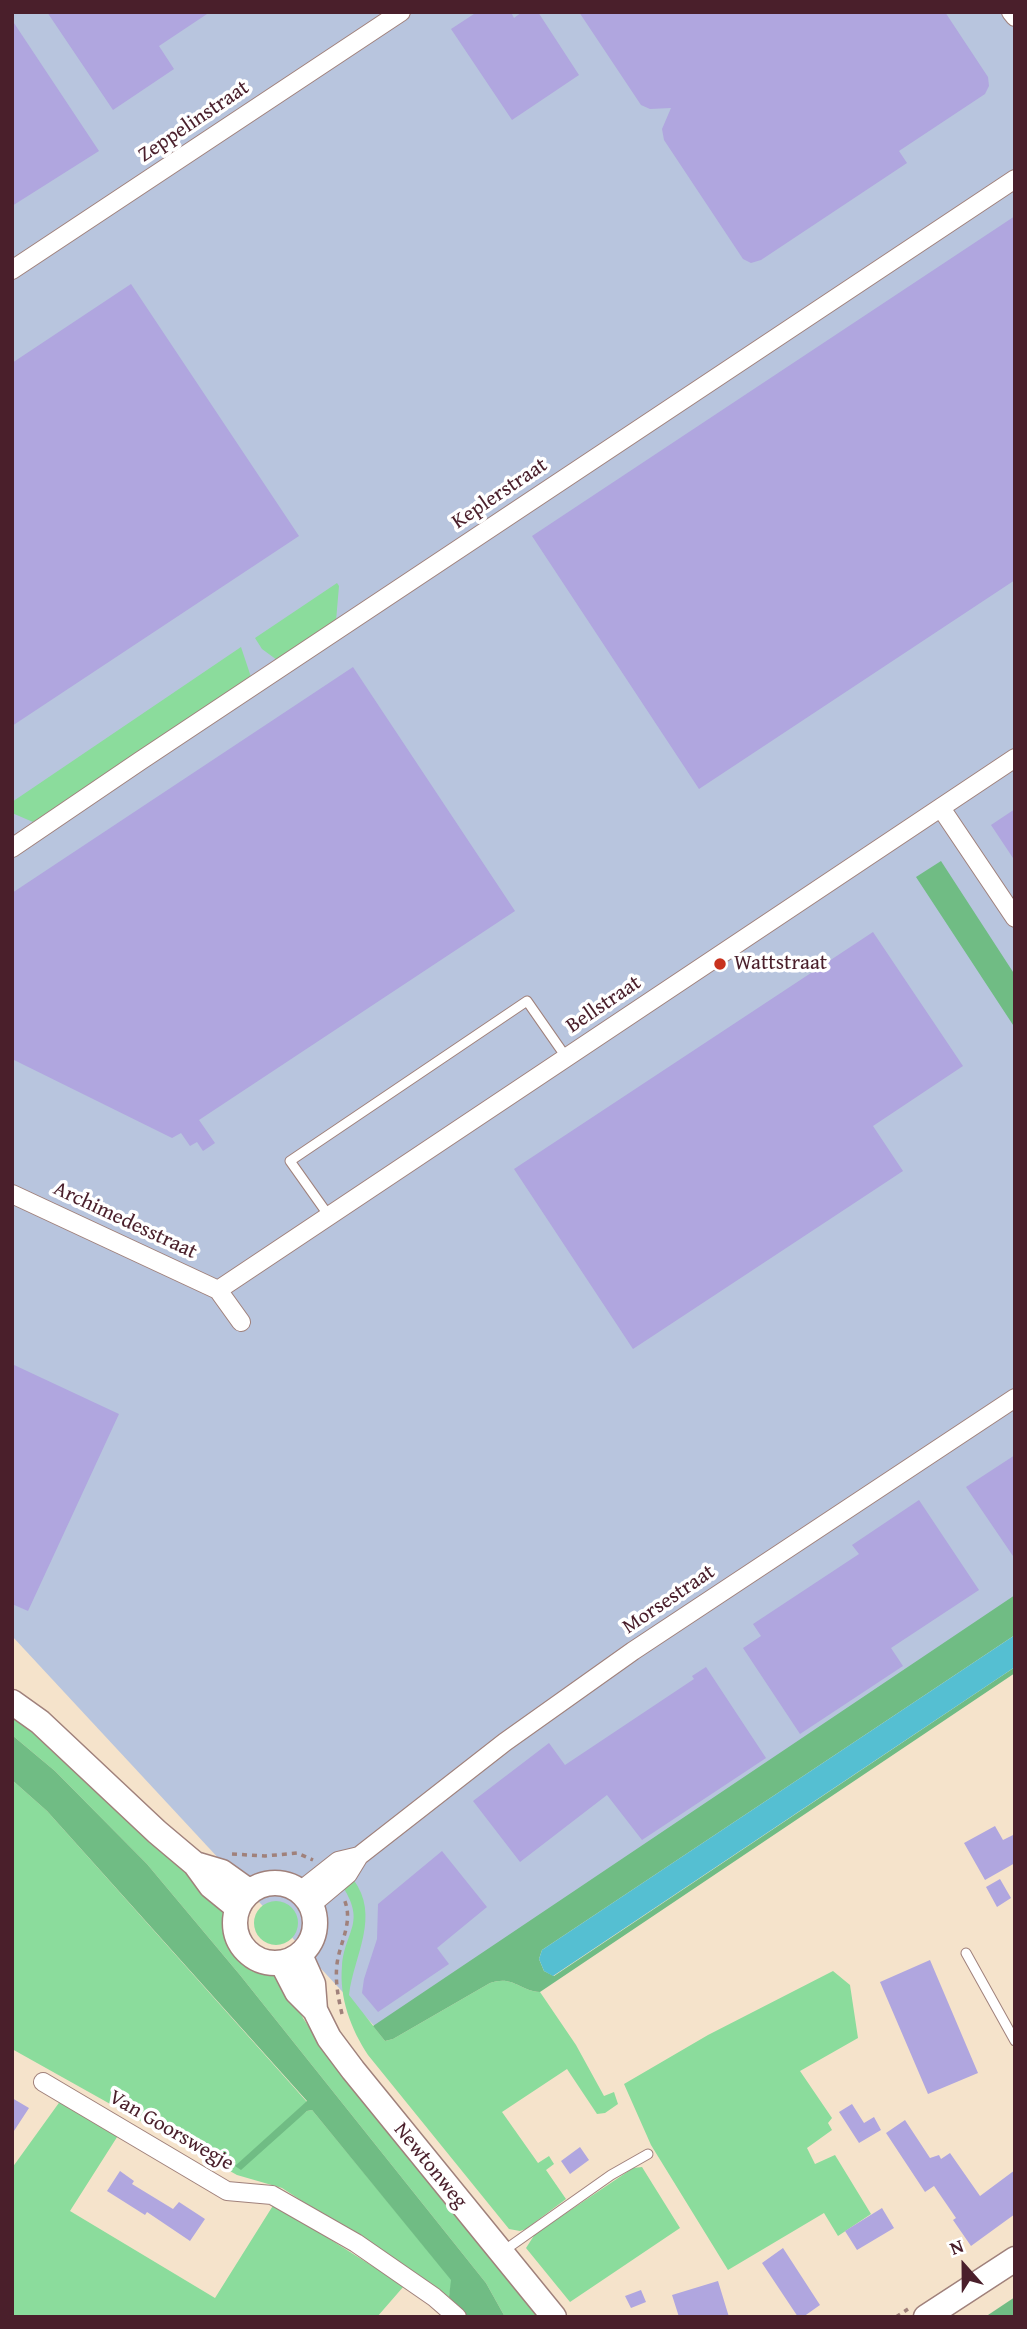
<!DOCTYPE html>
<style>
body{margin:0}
#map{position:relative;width:1027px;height:2329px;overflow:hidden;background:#f5e3cb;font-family:"Gentium Book Plus",serif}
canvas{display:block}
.frame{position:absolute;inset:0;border:14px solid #4a1f2b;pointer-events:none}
.north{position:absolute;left:929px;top:2231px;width:70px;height:70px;-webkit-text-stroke:5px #fff;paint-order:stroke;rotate:339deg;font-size:19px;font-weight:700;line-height:28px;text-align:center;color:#4a1f2b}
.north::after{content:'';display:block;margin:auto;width:24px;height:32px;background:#4a1f2b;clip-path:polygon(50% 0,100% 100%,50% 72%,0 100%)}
</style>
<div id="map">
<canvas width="1027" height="2329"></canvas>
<div class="frame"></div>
<div class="north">N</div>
</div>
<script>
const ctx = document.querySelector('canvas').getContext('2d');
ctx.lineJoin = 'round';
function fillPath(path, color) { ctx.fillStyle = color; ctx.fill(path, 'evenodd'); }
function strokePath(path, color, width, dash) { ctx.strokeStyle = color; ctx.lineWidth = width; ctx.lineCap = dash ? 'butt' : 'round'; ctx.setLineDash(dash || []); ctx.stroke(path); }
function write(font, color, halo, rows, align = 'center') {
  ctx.font = font + ' "Gentium Book Plus",serif'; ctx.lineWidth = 7; ctx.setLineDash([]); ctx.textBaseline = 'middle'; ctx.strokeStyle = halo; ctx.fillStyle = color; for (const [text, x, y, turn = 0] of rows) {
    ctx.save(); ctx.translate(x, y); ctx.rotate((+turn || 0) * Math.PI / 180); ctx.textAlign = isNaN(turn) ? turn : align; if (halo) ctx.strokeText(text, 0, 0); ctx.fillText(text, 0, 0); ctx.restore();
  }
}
const industrial = new Path2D(`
 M12,12H1015V1599L378,2030L12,1636Z`);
const green = new Path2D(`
 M337,583L339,586L336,621L277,660L262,649L255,638Z
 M241,647L251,677L33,822L12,813V802Z
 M12,1712L224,1906L229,1938L235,1950L250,1964L277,1976L290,1991L303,2018L328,2056L539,2317H505L486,2283L240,1975L147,1864L55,1771L12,1735Z
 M12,1780L47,1811L307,2102L236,2166L307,2111L312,2110L452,2280L449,2297L282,2188L237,2175L12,2049Z
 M353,1879C381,1916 354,1955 349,1995L385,2041L393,2039L490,1983C513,1975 518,1990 540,1992L576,2045L604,2096L614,2092L618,2104L605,2113L597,2114L567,2069L502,2112L538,2163L549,2156L554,2164L546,2170L566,2199L526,2229L520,2231L509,2229L368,2055C351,2029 339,1998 342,1966C345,1930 366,1924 343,1887Z
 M254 1923a22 22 0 1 1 44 0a22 22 0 1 1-44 0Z
 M833,1971L850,1985L858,2038L800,2071L832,2118L828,2123L832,2130L807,2148L815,2164L835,2155L871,2214L838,2236L824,2213L728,2270L651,2145L624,2084L708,2035Z
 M61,2100L119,2134L70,2211L215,2298L274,2204L404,2286L377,2317H12V2168Z
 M642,2167L680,2228L570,2302L526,2248L535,2234L633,2168Z`);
const forest = new Path2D(`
 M941,861L1015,975V1028L916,877Z
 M1015,1595V1635L542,1950L539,1959L544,1971L554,1976L1015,1667V1673L540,1992C518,1990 513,1975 490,1983L393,2039L385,2041L373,2026Z
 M12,1735L55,1771L147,1864L240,1975L486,2283L505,2317H468L449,2297L451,2280L312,2110L307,2111L241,2170L235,2166L307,2101L47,1811L12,1780Z
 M1015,2297V2314L1011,2317H985Z`);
const water = new Path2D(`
 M1015,1635V1667L553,1976L544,1971L539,1959L542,1950Z`);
const building = new Path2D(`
 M47,12H210L159,46L174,69L113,110Z
 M477,12H511L514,18L522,12H538L579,75L512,120L451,29Z
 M579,12H945L988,77L989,86L985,94L899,151L907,163L761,260L751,263L743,259L664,140L662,129L671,108L650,109L641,105Z
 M12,20L99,151L12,206Z
 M1015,216V580L699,789L532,536Z
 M131,284L299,536L12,726V363Z
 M353,667L515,911L199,1120L215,1143L203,1151L197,1142L190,1146L181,1133L172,1138L12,1059V893Z
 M1015,809V861L991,825Z
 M873,932L963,1066L873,1126L903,1171L633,1349L514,1169Z
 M12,1364L119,1414L28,1611L12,1604Z
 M1015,1455V1559L966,1487Z
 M919,1500L979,1590L891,1648L903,1666L800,1734L743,1648L761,1636L753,1624L859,1554L852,1545Z
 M706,1667L766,1758L642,1840L607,1795L520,1862L473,1801L549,1743L565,1765L694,1679L692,1676Z
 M995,1826L1003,1840L1015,1834V1863L985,1880L964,1843Z
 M442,1851L487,1907L437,1948L449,1964L378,2012L362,1993L364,1979L377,1939L378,1904Z
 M1000,1879L1011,1898L997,1907L986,1887Z
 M930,1960L978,2073L928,2094L880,1982Z
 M12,2098L29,2108L12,2134Z
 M852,2104L864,2123L874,2117L881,2130L859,2143L839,2112Z
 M905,2120L930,2158L939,2155L941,2159L950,2153L980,2196L1015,2170V2214L971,2246L953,2220L956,2218L934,2186L925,2192L886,2133Z
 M580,2147L589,2160L570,2174L561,2161Z
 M120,2171L134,2181L132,2184L173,2209L179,2202L205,2219L190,2241L147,2212L145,2215L107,2191Z
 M882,2208L894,2228L857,2250L845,2231Z
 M783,2248L820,2305L803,2317H798L762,2263Z
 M718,2281L729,2317H679L672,2295Z
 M641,2290L646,2302L631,2308L625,2296Z`);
const path = new Path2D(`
 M232,1854L265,1856L297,1853L313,1860
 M342,2014C338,1997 335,1981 337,1964C340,1941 354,1922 344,1899
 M896,2317L908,2309`);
const lane = new Path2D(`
 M329,1216L290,1161L527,1001L566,1057
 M966,1953L1015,2041
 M502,2252L611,2175L648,2154`);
const street = new Path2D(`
 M1011,12L1015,17
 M12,270L401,12
 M941,808L1015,918
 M12,848L140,761L1015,179
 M12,1194L218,1290L241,1322
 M218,1290L1015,758
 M300,1891L338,1861L359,1856
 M311,1905L348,1874L359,1856L505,1742L633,1651L1015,1398
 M43,2082L227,2191L272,2195L356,2243L434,2297L457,2317`);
const secondary = new Path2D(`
 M12,1702L40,1722L157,1832L195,1864L211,1886L238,1908
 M195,1864L222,1872L250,1892
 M235 1923a40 40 0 1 1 80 0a40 40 0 1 1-80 0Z
 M300,1955L313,1984L315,2010
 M282,1963L297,1992L315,2010L329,2038L353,2070L554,2317
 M926,2317L1015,2259`);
const markers = [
 [720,964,7,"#c8321e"]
];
const streetNames = [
 ["Zeppelinstraat",194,122,-34],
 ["Keplerstraat",500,494,-34],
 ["Bellstraat",604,1005,-34],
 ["Archimedesstraat",125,1221,25],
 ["Morsestraat",669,1600,-34],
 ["Van Goorswegje",171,2131,30],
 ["Newtonweg",430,2166,51]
];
const poiNames = [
 ["Wattstraat",734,964]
];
fillPath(industrial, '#b8c5de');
fillPath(green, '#8bdc9c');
fillPath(forest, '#70bc84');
fillPath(water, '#55bfd2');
fillPath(building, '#b0a6df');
strokePath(lane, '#a0817b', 11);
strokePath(street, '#a0817b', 20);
strokePath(secondary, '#a0817b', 27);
strokePath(path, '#a0817b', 3.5, [5, 5]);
strokePath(lane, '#fff', 9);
strokePath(street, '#fff', 18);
strokePath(secondary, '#fff', 24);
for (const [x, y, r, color] of markers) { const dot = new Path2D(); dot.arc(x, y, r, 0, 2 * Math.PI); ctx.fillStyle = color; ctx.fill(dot); strokePath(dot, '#fff', 2.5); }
write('21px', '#4a1f2b', '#fff', streetNames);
write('21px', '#4a1f2b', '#fff', poiNames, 'left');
</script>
